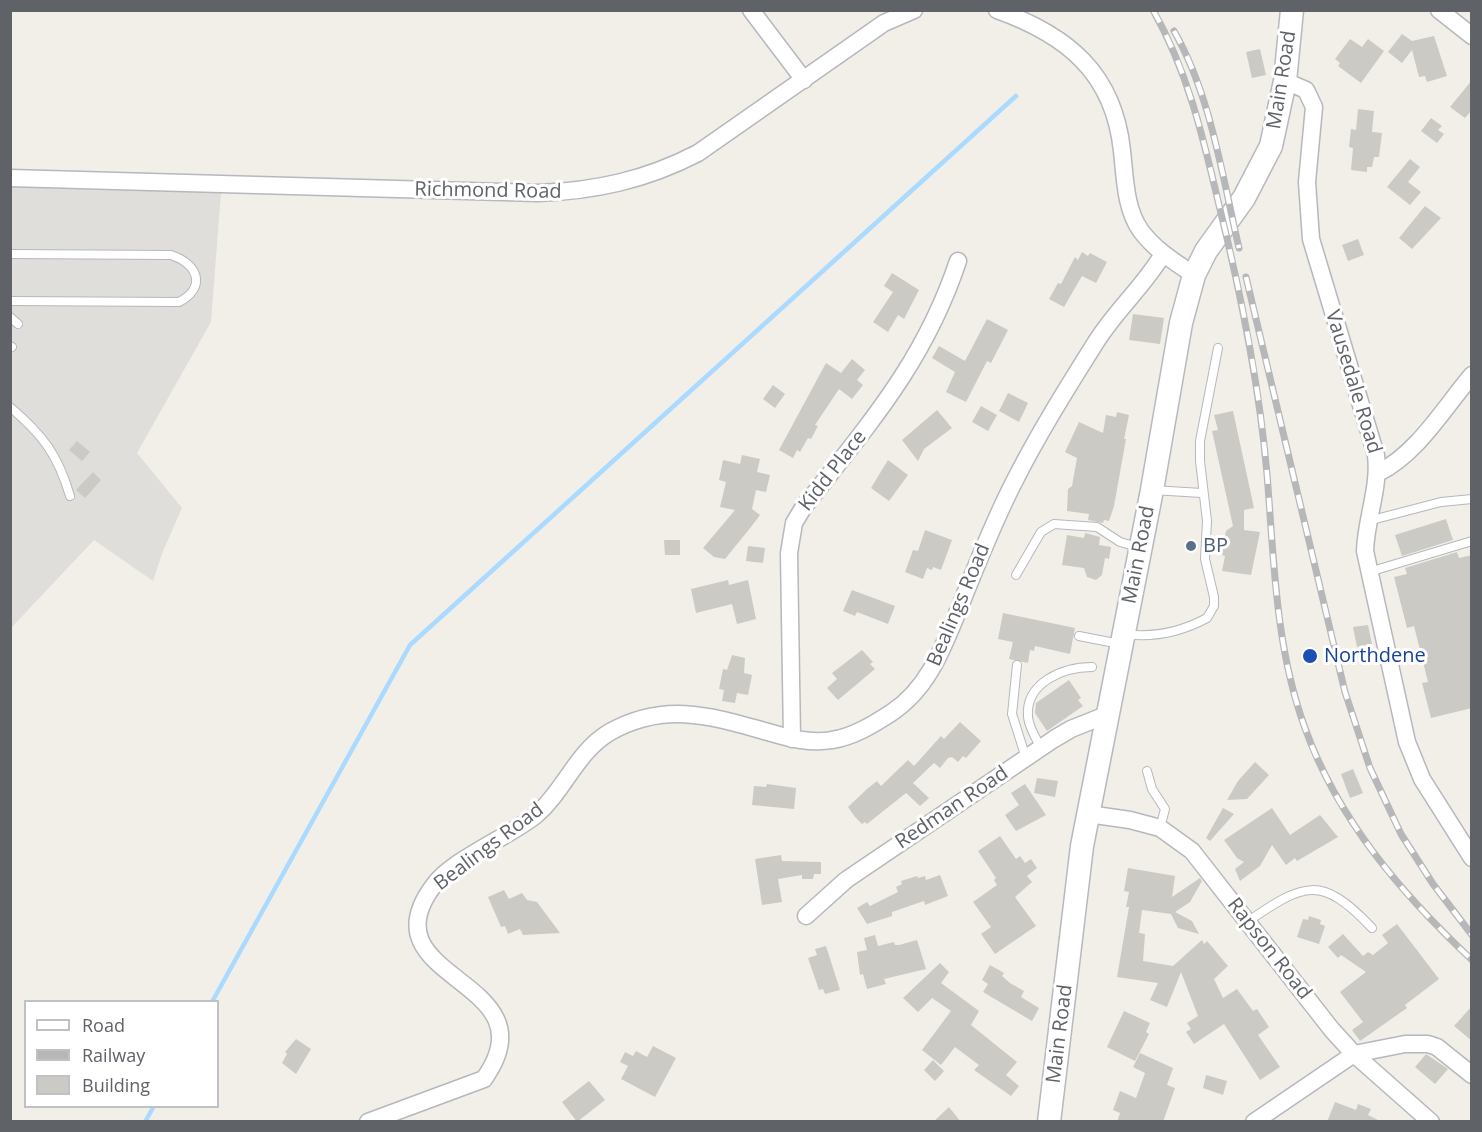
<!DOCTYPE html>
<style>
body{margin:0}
#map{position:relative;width:1482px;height:1132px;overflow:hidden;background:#f1efe8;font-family:"Open Sans",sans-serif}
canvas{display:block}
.frame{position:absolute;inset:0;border:12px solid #5f6368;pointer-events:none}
.legend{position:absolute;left:24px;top:1000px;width:195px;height:108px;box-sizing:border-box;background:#fff;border:2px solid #bfc1c3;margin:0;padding:8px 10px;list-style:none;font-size:18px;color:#5f6368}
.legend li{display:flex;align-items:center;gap:12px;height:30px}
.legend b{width:30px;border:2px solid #bfc1c3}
</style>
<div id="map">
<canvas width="1482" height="1132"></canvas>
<div class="frame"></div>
<ul class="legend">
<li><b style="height:8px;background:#fff"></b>Road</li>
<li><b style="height:8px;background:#b6b7b8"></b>Railway</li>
<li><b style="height:16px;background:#cccac5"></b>Building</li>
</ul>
</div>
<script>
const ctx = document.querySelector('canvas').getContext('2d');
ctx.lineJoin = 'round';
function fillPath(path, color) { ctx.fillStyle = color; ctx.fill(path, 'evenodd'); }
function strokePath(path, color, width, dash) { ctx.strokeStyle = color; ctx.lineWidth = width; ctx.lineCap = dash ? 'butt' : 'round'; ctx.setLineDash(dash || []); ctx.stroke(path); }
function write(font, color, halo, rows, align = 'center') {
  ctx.font = font + ' "Open Sans",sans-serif'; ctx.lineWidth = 6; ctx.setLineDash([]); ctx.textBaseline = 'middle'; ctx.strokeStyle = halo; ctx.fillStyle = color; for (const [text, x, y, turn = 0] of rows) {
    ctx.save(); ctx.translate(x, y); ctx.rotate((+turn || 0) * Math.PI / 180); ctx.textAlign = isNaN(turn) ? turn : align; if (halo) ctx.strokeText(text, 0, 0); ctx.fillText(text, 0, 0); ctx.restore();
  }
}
const industrial = new Path2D(`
 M11,183L221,193L211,322L137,453L182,508L163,551L153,581L94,540L11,628Z`);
const stream = new Path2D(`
 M212,1002L410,645L1016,96
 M145,1122L154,1106`);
const building = new Path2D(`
 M1402,34L1412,41L1434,36L1447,76L1427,82L1425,76L1419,77L1412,50L1402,63L1388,52Z
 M1350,39L1362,47L1368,39L1384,51L1361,83L1338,66L1340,63L1335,59Z
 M1260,49L1266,75L1252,78L1246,52Z
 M1472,80V110L1465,118L1450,107Z
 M1358,109L1374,111L1372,132L1382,133L1379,157H1374L1372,167H1367V172L1351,170L1353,148L1349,147L1351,129L1356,130Z
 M1431,118L1442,126L1438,130L1444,134L1437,143L1421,131Z
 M1410,159L1420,167L1408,182L1421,192L1410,205L1387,187Z
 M1425,206L1441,218L1412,249L1399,238Z
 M1358,239L1364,255L1348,261L1342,245Z
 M1082,252L1088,256L1090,253L1107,262L1096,283L1082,276L1064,307L1049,299L1058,283L1061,284L1075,257L1078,260Z
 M892,273L919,290L904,319L898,315L888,332L873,322L893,292L884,286Z
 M1133,314L1164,318L1160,344L1129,340Z
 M987,319L1008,330L991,363L987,361L966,402L946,392L955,372L932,358L939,346L965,361Z
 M852,359L865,370L857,380L863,385L852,399L839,389L815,425L818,426L811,439L808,438L800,452L797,450L793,458L779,450L826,363L841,373Z
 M773,385L785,394L775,408L763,399Z
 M1008,393L1028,403L1019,422L999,411Z
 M981,406L997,415L988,431L972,422Z
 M937,410L952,428L924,449L918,461L902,440Z
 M1233,411L1254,508L1244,510V530L1260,532L1251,575L1222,571L1225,556L1222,555L1226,531L1233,526L1212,431L1218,430L1214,415Z
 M1117,412L1129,415L1124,439H1126L1114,506L1109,521L1104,520L1103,523L1088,520L1089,514L1067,511L1068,489L1072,486L1077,458L1065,452L1079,422L1103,433L1106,415L1116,417Z
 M77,441L90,452L82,461L69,450Z
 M742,455L760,459L757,472L770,475L766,492L756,490L752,509L760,515L751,527L725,559L714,557L703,548L735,510L720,507L726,482L719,480L723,460L740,464Z
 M888,460L908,475L889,501L871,488Z
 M93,472L101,480L85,498L76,490Z
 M1446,519L1453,540L1402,556L1395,535Z
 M925,530L952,540L941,570L933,567L932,570L927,568L923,579L905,572L913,550L918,551Z
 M1085,533L1100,537L1099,545L1111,547L1109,559L1105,558L1102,575L1096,580L1087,577L1084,568L1062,565L1067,535L1084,538Z
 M664,540H680V555H665Z
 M748,546L765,548L763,563L746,561Z
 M1457,552L1459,558L1472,555V708L1431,718L1422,683L1428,682L1414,626L1407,628L1394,577L1407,574L1405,568Z
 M728,580L729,585L748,580L756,619L737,624L732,604L696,613L691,589Z
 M852,590L895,606L888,624L857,612L855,616L843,611Z
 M1003,613L1075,628L1070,654L1035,646L1034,651L1030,650L1028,663L1009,659L1013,642L998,639Z
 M1368,625L1372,644L1357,647L1353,627Z
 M862,650L873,662L870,664L875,669L838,700L827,688L837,679L832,673Z
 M732,655L745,658L744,673L752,675L748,695L737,693L735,703L722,701L724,690L719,689L723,669L727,670Z
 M1069,680L1081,698L1078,700L1083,706L1047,731L1035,713L1036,703Z
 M960,722L981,741L966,758L963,756L958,762L952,757L948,758L940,768L934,763L913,783L929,798L920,806L906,793L867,824L865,822L862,824L855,817L848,807L867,789L877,781L881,786L908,760L914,766L941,736L944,739Z
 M1255,762L1269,775L1247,799L1227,800L1238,781Z
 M1353,769L1363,793L1350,798L1341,774Z
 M1037,778L1058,781L1055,797L1034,793Z
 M767,784L796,788L794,809L752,805L754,786L766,787Z
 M1025,784L1046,815L1016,831L1005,815L1019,805L1011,793Z
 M1223,808L1234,814L1210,841L1206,838Z
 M1272,808L1290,835L1320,815L1338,837L1297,861L1295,858L1286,865L1272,845L1260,866L1240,881L1235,869L1244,862L1237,858L1224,840Z
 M1000,836L1016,859L1020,856L1025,863L1031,859L1037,868L1027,876L1032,882L1015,897L1036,926L995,954L981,934L991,927L973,902L997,885L994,880L996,878L978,851Z
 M781,855L782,861L821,862V874H814L813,879H802V875L778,879L782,902L762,905L755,859Z
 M1128,868L1175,876L1172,897L1200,878L1202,881L1190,902L1175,912L1192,921L1199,934L1178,928L1171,914L1142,910L1139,933L1145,934L1143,961L1173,966L1202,940L1204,944L1207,941L1228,966L1214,979L1223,998L1237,989L1253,1011L1257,1009L1269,1027L1258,1035L1280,1067L1260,1080L1224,1024L1194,1044L1186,1032L1191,1029L1187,1023L1198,1016L1181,972L1167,1007L1150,1000L1158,983L1117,977L1129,907H1126L1129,892L1124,891Z
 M940,875L948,896L925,905L924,901L892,912V916L867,924L857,908L867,902L870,906L898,892L896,887L902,884L901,881L917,876L918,878L925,876L926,880Z
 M504,890L509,899L522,893L527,900L537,902L560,933L523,935L520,929L508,934L505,926L501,927L488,897Z
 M1309,916L1321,920L1320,924L1325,926L1319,944L1297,937L1303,919L1308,920Z
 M1397,924L1439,979L1405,1005L1407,1008L1360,1041L1352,1030L1363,1022L1340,992L1366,972L1341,955L1338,958L1328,947L1343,934L1363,956L1368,952L1373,955L1388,943L1382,935Z
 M875,935L878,946L894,942L895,945H899L917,940L926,969L884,979L886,984L867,989L863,974L860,975L857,952L867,950L864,938Z
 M826,946L840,990L825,994L823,989L819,990L808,958L817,955L815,949Z
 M940,963L949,972L941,983L979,1011L971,1025L1017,1062L1006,1075L1019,1086L1011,1096L974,1070L979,1065L955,1047L941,1065L922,1050L951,1011L932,998L918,1012L903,998Z
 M990,965L1004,973L1002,976L1010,983L1024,991L1021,997L1039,1008L1032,1021L983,992L988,984L982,980Z
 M1472,1006V1041L1454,1026Z
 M1124,1011L1150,1023L1146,1032L1149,1034L1135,1061L1107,1047Z
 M296,1039L311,1049L296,1074L282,1063L287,1054L285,1052Z
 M653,1046L676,1058L655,1097L621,1079L628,1066L620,1062L625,1052L633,1056L636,1051L647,1057Z
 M1140,1053L1173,1068L1167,1085L1175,1088L1163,1122H1117L1120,1113L1113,1110L1120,1091L1136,1098L1145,1073L1133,1067Z
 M1426,1054L1448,1069L1435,1084L1415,1067Z
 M933,1060L944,1071L935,1081L924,1070Z
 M1206,1075L1227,1081L1223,1095L1203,1088Z
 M589,1081L605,1100L577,1122L562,1102Z
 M1335,1102L1356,1110L1358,1104L1371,1109L1368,1115L1382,1122H1327Z
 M949,1107L961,1122H933Z`);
const lane = new Path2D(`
 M10,254L171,255C198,264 207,287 179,302L10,301
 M10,317L18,324
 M10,346L12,347
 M10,407C43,435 58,455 70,496
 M1152,490L1202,493
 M1368,521L1441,502L1472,499
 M1369,572L1472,541
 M1016,575L1041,532L1054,524L1097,527L1120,542L1138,547
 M1124,634C1153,638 1181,632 1207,618L1214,606V597L1205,559L1207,521L1200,461V441L1218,348
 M1079,636L1120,644
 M1017,665L1012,714L1026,758
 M1041,748C1036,738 1029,728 1028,717C1025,682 1064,667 1092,667
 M1147,771L1152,789L1165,809L1160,828
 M1247,922C1304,883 1321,874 1372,928`);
const street = new Path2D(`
 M751,10L804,80
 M997,10C1067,35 1114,73 1122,151C1125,177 1125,209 1141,231C1155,250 1175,262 1194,275
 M1439,10L1472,36
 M1285,81L1306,90L1314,107L1307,182L1311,239L1376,455C1380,488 1366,518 1365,551L1407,742L1422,779L1472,858
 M10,178L538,193C595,191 646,180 698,153L884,23L914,10
 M1378,473C1417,454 1444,408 1472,375
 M792,739L789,553L794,523L803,508C868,425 924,363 958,261
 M1088,814L1130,820L1160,828L1192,851L1332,1030L1354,1054L1431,1122
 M806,916L846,880L1054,739L1071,729L1106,715
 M368,1122L484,1079C556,978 361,981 434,885C453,859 509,837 536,815C565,790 576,752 610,732C665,701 711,716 768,732C788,738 811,744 832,740C853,737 874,724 891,713C926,690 941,653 956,616C974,572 991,527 1013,484C1037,436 1067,388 1096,342C1116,310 1144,286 1163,254
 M1254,1122L1354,1054L1405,1044H1428L1437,1047L1472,1075`);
const secondary = new Path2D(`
 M1049,1122L1082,846L1152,490L1181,323L1194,275L1206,251L1244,198L1271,146L1285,81L1292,10`);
const rail = new Path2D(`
 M1153,10C1188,72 1203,137 1219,205C1241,294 1259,382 1267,474C1274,559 1275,646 1305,728C1338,820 1401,893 1472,960
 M1174,31C1211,96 1222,175 1239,248
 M1246,277L1345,692L1370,768L1401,834L1433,884L1472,935`);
const markers = [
 [1191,546,6,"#5c6f8a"],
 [1310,656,8,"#1a4fb4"]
];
const streetNames = [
 ["Main Road",1282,80,-81],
 ["Richmond Road",488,191,1],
 ["Vausedale Road",1353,382,73],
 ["Kidd Place",833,471,-52],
 ["Main Road",1139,555,-79],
 ["Bealings Road",959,605,-67],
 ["Redman Road",952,808,-34],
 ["Bealings Road",489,847,-37],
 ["Rapson Road",1269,949,52],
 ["Main Road",1060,1034,-83]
];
const serviceNames = [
 ["BP",1203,546]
];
const transitNames = [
 ["Northdene",1324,656]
];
fillPath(industrial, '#e0deda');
strokePath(stream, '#aadaff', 4.5);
fillPath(building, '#cccac5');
strokePath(lane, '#b5b8bc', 10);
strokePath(street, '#b5b8bc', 19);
strokePath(secondary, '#b6babf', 25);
strokePath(lane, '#fff', 8);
strokePath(street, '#fff', 16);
strokePath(secondary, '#fff', 22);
strokePath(rail, '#b6b7b8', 7);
strokePath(rail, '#fff', 4.5, [14]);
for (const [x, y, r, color] of markers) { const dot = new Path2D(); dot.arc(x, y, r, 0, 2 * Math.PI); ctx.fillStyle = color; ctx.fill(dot); strokePath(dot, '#fff', 2); }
write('20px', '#5f6368', '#fff', streetNames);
write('20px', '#4e5e75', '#fff', serviceNames, 'left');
write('20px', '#164399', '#fff', transitNames, 'left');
</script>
